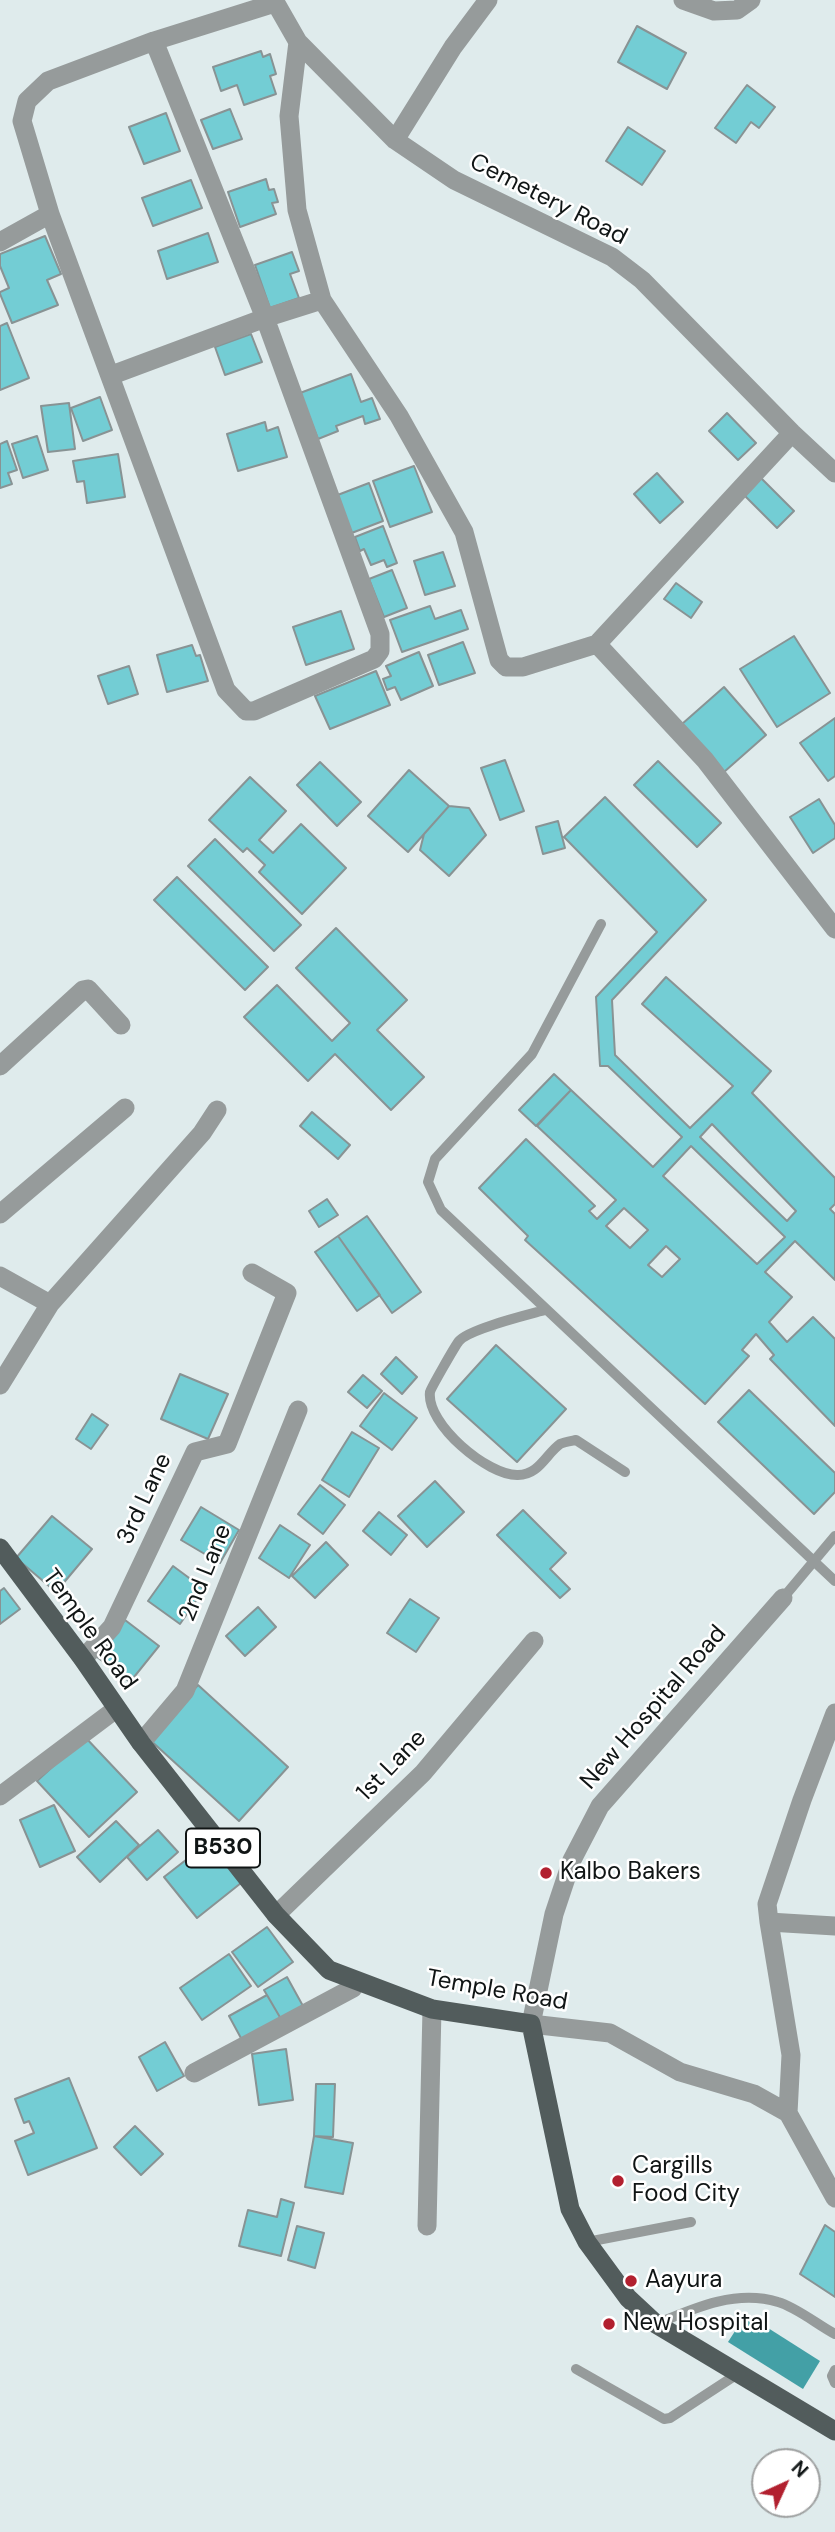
<!DOCTYPE html>
<style>
body{margin:0}
#map{position:relative;width:835px;height:2532px;overflow:hidden;background:#dfebec;font-family:"DM Sans",sans-serif}
canvas{display:block}
.north{position:absolute;left:751px;top:2448px;width:70px;height:70px;box-sizing:border-box;background:#fff;border:2px solid #9fa1a1;border-radius:50%;rotate:45deg;font-size:19px;font-weight:700;line-height:28px;text-align:center;color:#101515}
.north::after{content:'';display:block;margin:auto;width:24px;height:32px;background:#b2202f;clip-path:polygon(50% 0,100% 100%,50% 72%,0 100%)}
</style>
<div id="map">
<canvas width="835" height="2532"></canvas>
<div class="north">N</div>
</div>
<script>
const ctx = document.querySelector('canvas').getContext('2d');
ctx.lineJoin = 'round';
function fillPath(path, color) { ctx.fillStyle = color; ctx.fill(path, 'evenodd'); }
function strokePath(path, color, width, dash) { ctx.strokeStyle = color; ctx.lineWidth = width; ctx.lineCap = dash ? 'butt' : 'round'; ctx.setLineDash(dash || []); ctx.stroke(path); }
function write(font, color, halo, rows, align = 'center') {
  ctx.font = font + ' "DM Sans",sans-serif'; ctx.lineWidth = 5; ctx.setLineDash([]); ctx.textBaseline = 'middle'; ctx.strokeStyle = halo; ctx.fillStyle = color; for (const [text, x, y, turn = 0] of rows) {
    ctx.save(); ctx.translate(x, y); ctx.rotate((+turn || 0) * Math.PI / 180); ctx.textAlign = isNaN(turn) ? turn : align; if (halo) ctx.strokeText(text, 0, 0); ctx.fillText(text, 0, 0); ctx.restore();
  }
}
const water = new Path2D(`
 M746,2314L820,2361L803,2389L728,2342Z`);
const building = new Path2D(`
 M637,26L686,53L667,89L618,62Z
 M261,51L263,57L270,54L276,74L270,76L276,94L244,105L237,85L221,91L213,67Z
 M747,85L775,107L759,128L751,122L736,143L715,128Z
 M230,109L242,139L213,149L201,120Z
 M166,113L180,151L144,164L129,127Z
 M628,127L665,151L642,185L606,161Z
 M266,179L269,190L274,189L278,202L272,203L276,214L240,227L228,192Z
 M191,180L202,208L153,226L142,198Z
 M208,233L218,262L167,279L158,251Z
 M45,236L61,274L47,280L58,305L12,323L0,294V292L9,288L0,266V254Z
 M292,252L299,271L290,274L299,298L270,308L255,265Z
 M7,323L29,378L0,390V326Z
 M251,334L262,362L225,375L215,347Z
 M351,374L361,402L372,398L380,419L365,424L363,416L336,426L338,431L318,439L300,393Z
 M100,397L112,430L83,441L71,408Z
 M69,403L75,449L48,452L41,406Z
 M727,413L756,443L738,460L709,431Z
 M265,422L267,431L278,427L287,457L238,471L227,434Z
 M37,436L48,470L23,478L12,444Z
 M7,441L17,470L8,473L12,484L0,488V444Z
 M118,454L125,497L87,503L84,481L77,482L73,461Z
 M414,466L432,512L390,527L373,481Z
 M657,473L683,502L660,523L634,494Z
 M759,476L794,511L777,528L742,493Z
 M369,483L383,521L349,534L335,496Z
 M383,526L397,563L387,567L384,560L371,565L364,549L360,551L355,537Z
 M443,552L455,586L425,595L414,561Z
 M392,570L407,608L384,617L369,579Z
 M676,583L702,602L691,618L664,599Z
 M430,606L435,619L461,610L468,629L402,652L390,620Z
 M341,611L354,649L306,665L293,627Z
 M794,636L830,693L777,727L740,669Z
 M463,642L475,673L439,685L428,655Z
 M192,645L196,656L200,655L208,681L167,692L157,655Z
 M419,652L433,686L401,700L395,687L387,690L383,679L391,676L386,666Z
 M129,666L138,694L108,704L98,676Z
 M376,671L390,705L330,729L315,696Z
 M724,687L766,735L724,772L682,724Z
 M835,718V776L828,781L800,743Z
 M505,760L524,811L500,820L481,768Z
 M658,761L721,823L697,847L634,785Z
 M320,762L361,802L337,826L297,785Z
 M409,770L449,806L408,852L368,816Z
 M250,777L286,811L259,840L273,853L301,824L346,868L302,914L259,872L265,865L247,848L243,852L209,820Z
 M605,797L706,900L612,1000L615,1055L690,1128L733,1086L642,1004L666,977L771,1071L752,1093L835,1178V1204L830,1209L835,1214V1280L795,1241L765,1272L792,1297L769,1322L787,1342L813,1317L835,1339V1426L770,1359L774,1355L756,1334L742,1350L749,1356L705,1404L525,1240L528,1236L479,1188L526,1139L595,1206L589,1211L597,1219L616,1200L537,1126L571,1090L653,1167L682,1137L608,1066H600L596,997L657,932L564,837ZM712,1124L796,1211L787,1221L700,1137ZM691,1146L785,1237L757,1264L663,1176ZM624,1208L648,1230L630,1248L606,1226ZM666,1246L680,1259L662,1277L648,1265Z
 M819,799L835,825V838L813,853L790,817Z
 M449,806L469,808L486,835L449,876L420,850L424,834Z
 M558,821L565,848L543,854L536,827Z
 M215,839L301,925L274,951L188,866Z
 M177,877L268,967L245,990L154,900Z
 M336,928L407,1000L377,1030L424,1077L391,1110L335,1054L308,1081L244,1017L277,985L332,1041L350,1023L296,968Z
 M554,1074L571,1090L536,1126L519,1110Z
 M312,1112L350,1145L338,1159L300,1126Z
 M327,1199L338,1215L319,1227L309,1211Z
 M367,1216L421,1292L392,1313L338,1236Z
 M338,1236L380,1295L357,1311L315,1252Z
 M496,1345L566,1409L517,1462L447,1399Z
 M396,1357L417,1377L402,1394L381,1374Z
 M180,1374L228,1394L208,1439L161,1419Z
 M363,1375L382,1391L367,1408L348,1392Z
 M749,1390L835,1473V1492L814,1514L718,1422Z
 M384,1393L417,1418L392,1450L360,1426Z
 M92,1414L108,1425L91,1449L76,1439Z
 M352,1432L379,1448L349,1497L322,1480Z
 M435,1481L464,1512L427,1547L398,1516Z
 M320,1485L345,1505L323,1534L298,1514Z
 M201,1507L239,1530L220,1563L181,1540Z
 M523,1510L566,1553L550,1569L570,1589L560,1598L497,1535Z
 M379,1512L407,1535L391,1555L363,1531Z
 M52,1516L92,1549L56,1592L16,1558Z
 M280,1525L310,1545L289,1578L259,1558Z
 M326,1542L348,1565L315,1598L292,1576Z
 M173,1566L204,1589L180,1624L148,1601Z
 M4,1588L20,1609L0,1624V1591Z
 M410,1599L439,1618L416,1652L387,1633Z
 M258,1607L276,1627L245,1656L226,1636Z
 M125,1620L159,1646L130,1682L97,1657Z
 M198,1685L288,1767L239,1821L149,1739Z
 M85,1737L137,1792L89,1837L37,1781Z
 M54,1805L75,1851L40,1867L20,1820Z
 M116,1821L139,1845L100,1882L77,1857Z
 M158,1830L178,1852L147,1880L127,1857Z
 M209,1842L241,1883L197,1918L164,1877Z
 M267,1927L293,1962L258,1987L232,1952Z
 M229,1954L251,1986L202,2020L180,1988Z
 M287,1977L303,2006L281,2019L264,1990Z
 M267,1995L281,2019L242,2040L229,2016Z
 M165,2042L184,2076L157,2091L139,2057Z
 M286,2049L293,2100L259,2105L252,2054Z
 M69,2078L97,2148L28,2175L15,2141L34,2133L29,2121L24,2123L15,2099Z
 M316,2084H335L333,2137L314,2136Z
 M135,2126L163,2154L141,2175L114,2147Z
 M314,2136L353,2143L343,2194L305,2187Z
 M281,2199L294,2203L281,2256L239,2246L248,2210L277,2217Z
 M825,2225L835,2232V2297L800,2274Z
 M297,2226L324,2233L315,2268L288,2260Z`);
const service = new Path2D(`
 M601,924L532,1054L435,1159L428,1182L441,1210L835,1581
 M545,1310C527,1315 469,1329 459,1341C455,1346 431,1388 430,1392C426,1424 488,1476 518,1475C539,1475 546,1454 560,1444C564,1442 571,1441 576,1440L625,1472
 M783,1598L835,1536
 M587,2242L691,2222
 M656,2324C694,2308 736,2289 778,2302C796,2307 818,2325 835,2334
 M576,2369L664,2419L670,2418L739,2373
 M835,2370L832,2376L835,2383`);
const minor = new Path2D(`
 M274,0L298,42L395,140L454,180L612,257L642,280L792,433L835,473
 M683,0L714,11L737,10L751,0
 M154,41L265,318L380,634V651L374,659L254,711H246L226,690L50,214L22,121L27,101L48,81L154,41L275,3
 M298,42L289,116L297,210L322,300L399,416L464,532L499,660L506,667H523L597,644L792,433
 M395,140L453,47L488,0
 M0,242L50,214
 M112,375L265,318L322,300
 M597,644L705,760L835,929
 M0,1066L83,990L88,989L121,1025
 M0,1214L125,1108
 M0,1276L50,1304
 M0,1385L50,1304L202,1133L217,1110
 M83,1659L112,1627L195,1452L227,1444L287,1293L252,1273
 M141,1743L185,1691L298,1410
 M0,1796L116,1709
 M276,1915L423,1773L534,1641
 M769,1922L767,1904L802,1800L835,1713
 M531,2024L610,2033L680,2072L754,2094L788,2113L835,2198
 M194,2073L353,1988L356,1982
 M788,2113L791,2055L769,1922L835,1926
 M427,2226L432,2009`);
const tertiary = new Path2D(`
 M531,2024L554,1914L572,1860L600,1806L783,1598`);
const primary = new Path2D(`
 M0,1548L83,1659L141,1743L276,1915L329,1970L432,2009L531,2024L570,2209L587,2242L628,2298L656,2324L835,2431`);
const markers = [
 [546,1873,7,"#b2202f"],
 [618,2181,7,"#b2202f"],
 [631,2281,7,"#b2202f"],
 [609,2324,7,"#b2202f"]
];
const shields = [
 [223,1848,74]
];
const shieldNames = [
 ["B530",223,1848]
];
const streetNames = [
 ["Cemetery Road",548,200,27],
 ["3rd Lane",145,1499,-65],
 ["2nd Lane",206,1573,-68],
 ["Temple Road",89,1630,54],
 ["New Hospital Road",654,1708,-49],
 ["1st Lane",392,1766,-46],
 ["Temple Road",497,1991,10]
];
const poiNames = [
 ["Kalbo Bakers",560,1873],
 ["Cargills",632,2167],
 ["Food City",632,2195],
 ["Aayura",645,2281],
 ["New Hospital",623,2324]
];
fillPath(water, '#43a0a6');
fillPath(building, '#73cdd4');
strokePath(building, '#889394', 2);
strokePath(service, '#969b9b', 10);
strokePath(minor, '#969b9b', 19);
strokePath(tertiary, '#969b9b', 19);
strokePath(primary, '#525c5c', 19);
for (const [x, y, r, color] of markers) { const dot = new Path2D(); dot.arc(x, y, r, 0, 2 * Math.PI); ctx.fillStyle = color; ctx.fill(dot); strokePath(dot, '#fff', 2.5); }
for (const [x, y, w] of shields) { const box = new Path2D(); box.roundRect(x - w / 2, y - 19.5, w, 39, 5); ctx.fillStyle = '#fff'; ctx.fill(box); strokePath(box, '#101515', 2); }
write('bold 23px', '#101515', null, shieldNames);
write('24px', '#101515', '#fff', streetNames);
write('24px', '#101515', '#fff', poiNames, 'left');
</script>
